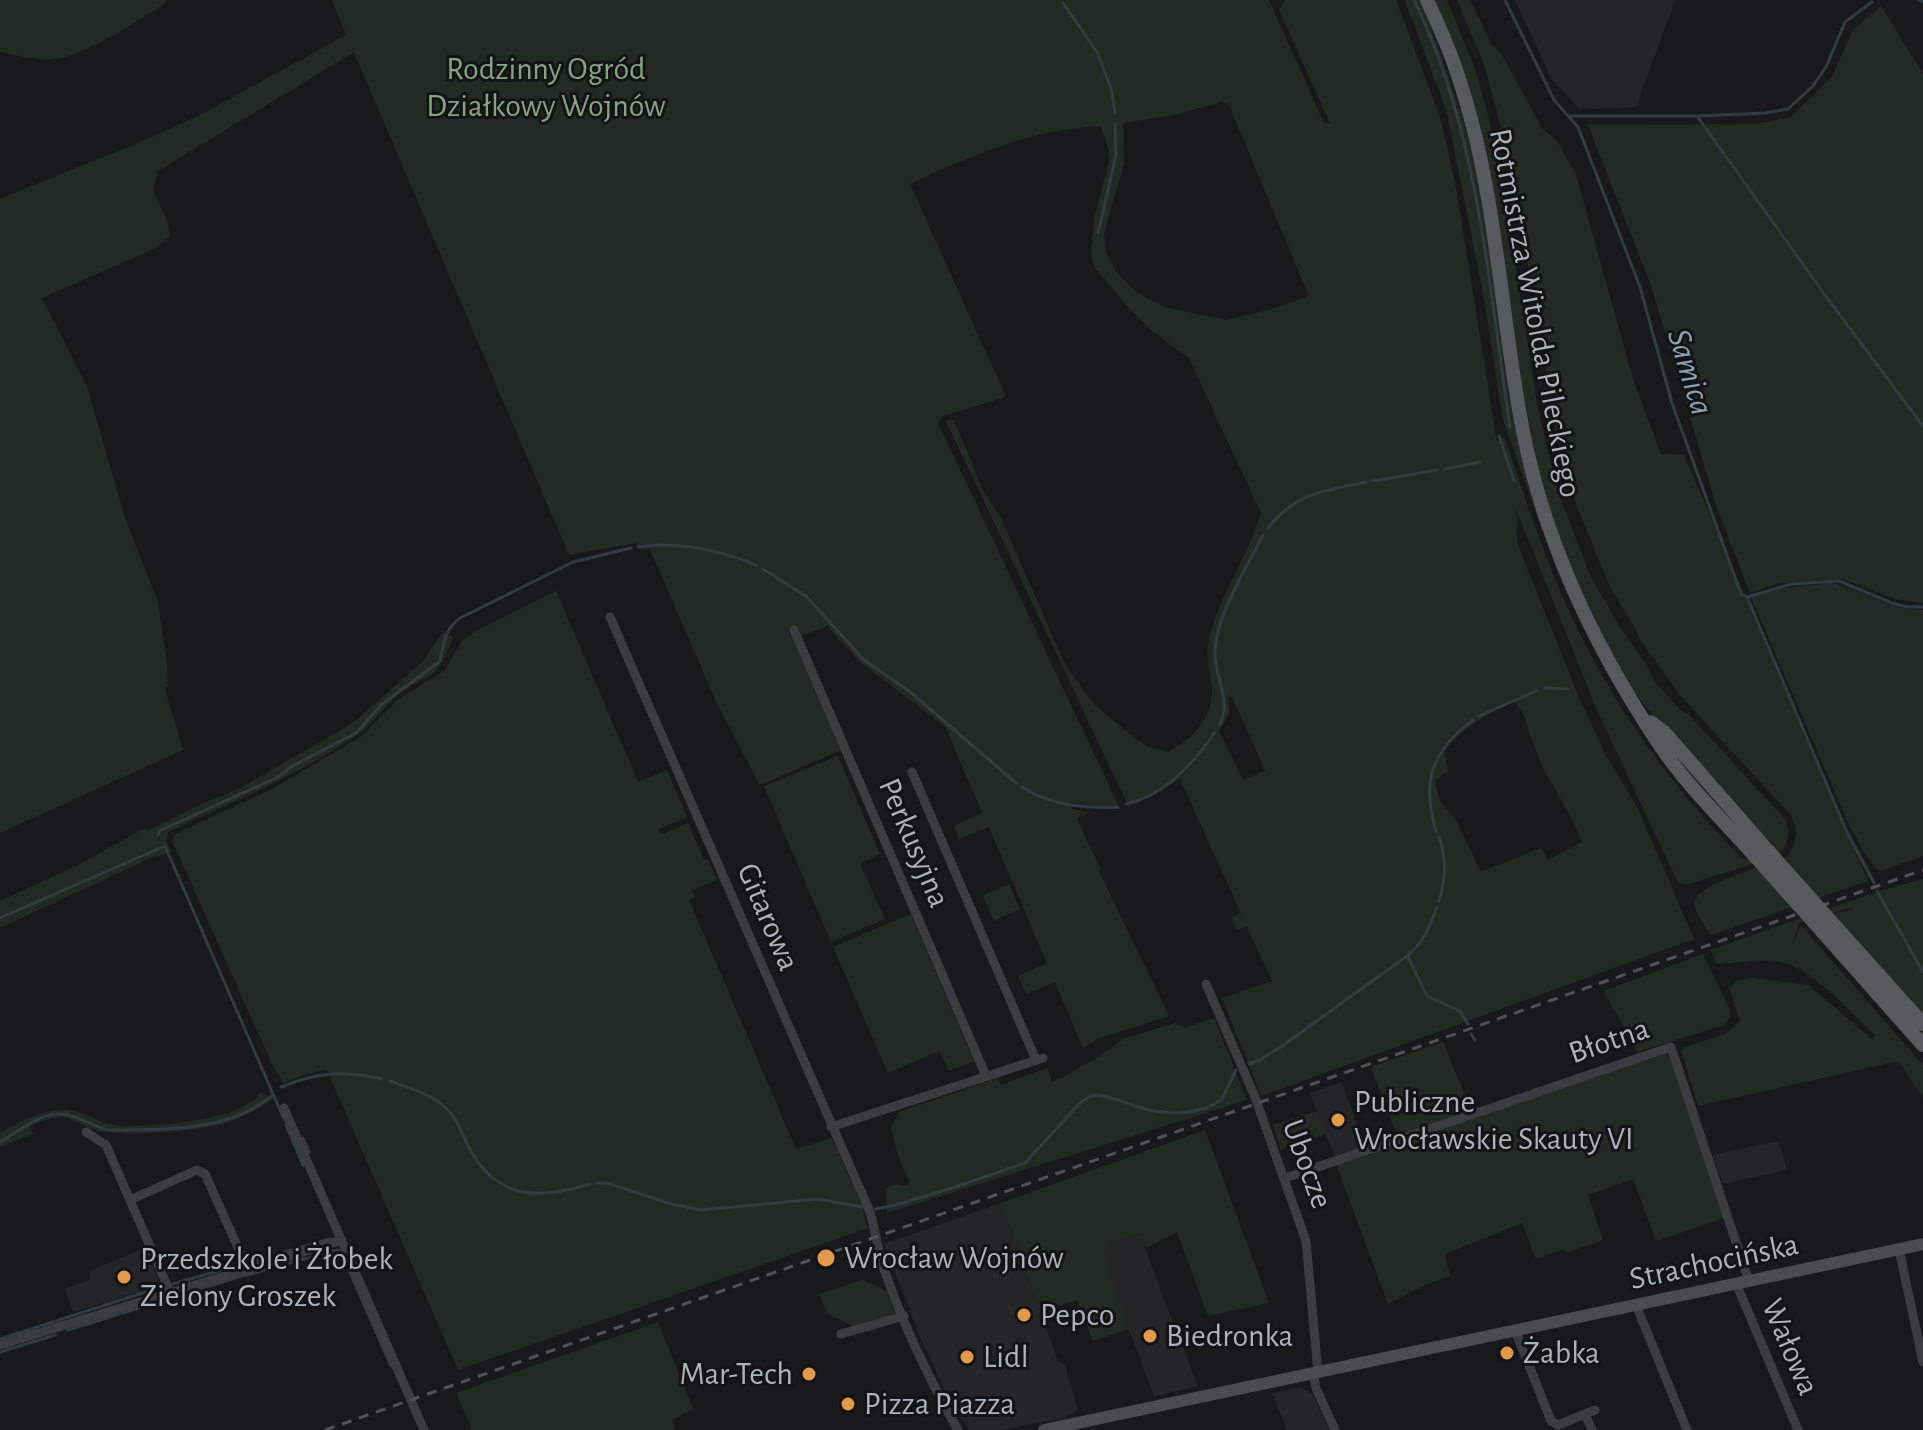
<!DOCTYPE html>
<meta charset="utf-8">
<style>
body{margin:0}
canvas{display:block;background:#19191b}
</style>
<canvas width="1923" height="1430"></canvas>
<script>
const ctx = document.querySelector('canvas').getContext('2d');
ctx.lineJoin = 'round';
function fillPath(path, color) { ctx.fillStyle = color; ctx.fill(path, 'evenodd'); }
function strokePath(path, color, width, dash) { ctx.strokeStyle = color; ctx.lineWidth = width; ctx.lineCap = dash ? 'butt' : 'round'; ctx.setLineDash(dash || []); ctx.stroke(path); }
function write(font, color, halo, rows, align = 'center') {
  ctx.font = font + ' "Alegreya Sans",sans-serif'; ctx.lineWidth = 6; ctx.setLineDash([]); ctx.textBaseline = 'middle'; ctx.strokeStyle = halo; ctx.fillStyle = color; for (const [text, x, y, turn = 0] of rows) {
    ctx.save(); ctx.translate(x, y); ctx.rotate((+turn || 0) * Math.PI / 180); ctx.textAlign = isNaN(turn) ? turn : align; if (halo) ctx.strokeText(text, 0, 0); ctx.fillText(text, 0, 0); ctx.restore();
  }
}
const built = new Path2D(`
 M1515,0H1675L1636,107L1579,109L1551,78Z
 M1342,1082L1365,1148L1335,1158L1310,1093Z
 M1779,1141L1787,1170L1723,1184L1713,1155Z
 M1001,1203L1058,1361L1065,1365L1078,1410L1062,1418L1001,1430H969L949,1400L917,1329L884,1244Z
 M1140,1233L1161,1292L1198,1386L1154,1396L1129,1329L1104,1254L1106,1244Z
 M145,1248L161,1285L73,1312L65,1288L90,1280L89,1274L94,1269Z
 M1301,1387L1313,1395L1329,1430H1287L1272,1393Z`);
const green = new Path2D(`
 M0,0H168C157,12 86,52 69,56C48,62 21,58 0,51Z
 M332,0H1269L1324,123H1330L1279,10L1285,0H1396L1440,117L1455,182L1497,442L1504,437C1525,496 1543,556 1570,613C1613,706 1672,787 1743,860L1775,850L1669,731C1631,696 1607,652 1586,605C1570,568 1554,531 1544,491C1503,328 1507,155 1434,0H1447L1474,66L1488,115L1508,218L1538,409L1558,492L1590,575L1617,623L1647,666L1656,683L1680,710L1689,715L1785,819C1790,829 1790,840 1783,849C1771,861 1706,878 1687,885L1678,883L1596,708L1516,509L1517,543L1578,695L1604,752L1637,807L1694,939L1261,1096L1222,998L1272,981L1247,926L1237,930L1231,918L1241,913L1180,779L1129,807L946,421L954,420L983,490L1001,518L1064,662L1083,690L1095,705L1138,741L1151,748L1169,752C1187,742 1203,728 1210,707C1217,686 1205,667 1208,646C1214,604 1248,556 1261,513L1189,358L1152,331L1128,307L1095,268L1091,254L1094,218L1109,162L1108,147L1100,126C1034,129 969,156 910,184L1006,397L943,416L938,423L1120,809L1070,802L1072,809L1089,812L1077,819L1101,870L1099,871L1169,1016L1097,1039L1083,1048L1055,982L1026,994L1018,976L1047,963L989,827L959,839L954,826L982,813L946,728L859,661L827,626L801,636L842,750L760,785L718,706L650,549L639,550L636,543L569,555L354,52L158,171L153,190L168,224L170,236L156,248L42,298L87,387L126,521L157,599L167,661L168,686L165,689L183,750L0,833V199L143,141L200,115L346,35ZM1222,102L1229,105L1309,296L1272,309L1226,320L1164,307L1136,292L1116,272L1106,252L1104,232L1124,164L1123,123L1174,115ZM1232,696L1265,771L1243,780L1219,731L1229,714L1228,698ZM1513,701C1526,713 1526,723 1532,740C1544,777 1568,806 1582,842L1548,860L1541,848L1481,872L1455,819L1440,801L1435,781L1448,771L1444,750C1464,727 1486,715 1513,701Z
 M1405,0H1422L1461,113L1482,193L1540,523L1503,420L1484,299L1447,112Z
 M1457,0H1470L1491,44L1503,56L1541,127L1558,142L1576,175L1633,379L1661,454L1684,455L1868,881L1711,935C1705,926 1692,911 1695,900C1701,883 1769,864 1787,857C1797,843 1799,831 1791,815L1680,695L1639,638L1635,628L1610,587L1562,470L1512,170L1485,67Z
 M1881,6L1923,74V603L1895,599L1843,579L1779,583L1750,593L1716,505L1651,285L1588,125L1758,124L1791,117L1831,78L1853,30Z
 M1831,583C1863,589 1889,611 1923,610V856L1880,871C1868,865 1859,840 1850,827L1751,597L1785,588Z
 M556,591L638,782L667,770L687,817L659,829L661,835L688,823L704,860L708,859L717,880L692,890L695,897L689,900L796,1149L832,1138L860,1201L868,1228L458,1370L327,1070L305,1074L283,1083L271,1062L172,840L175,834L272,789L362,736L396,701L444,671L462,641L474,632Z
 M443,632L453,637C436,684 432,669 397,696C383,708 373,724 358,734C299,775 233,802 168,832L166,841L171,851L164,855L155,856L0,928V901L78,865L145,828L149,830L206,802L237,790L353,723L423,661Z
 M838,756L880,854L860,864L885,919L831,942L764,786Z
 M1923,879V1016L1833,913L1853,910L1852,907L1799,923L1792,945L1801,925L1923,1065V1098L1898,1061L1698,1106L1681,1050C1700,1038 1726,1041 1740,1020L1729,988L1738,980L1752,978L1808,985L1873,1040L1875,1035C1849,1012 1810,963 1774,961C1756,959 1736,963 1717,964L1710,950L1882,890Z
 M1009,884L1020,909L994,921L983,895Z
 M911,914L974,1061L949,1071L939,1051L888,1073L833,947Z
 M1703,954L1730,1010V1017L1724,1025L1637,1052L1604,991Z
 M1214,1018L1247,1100L887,1213L886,1189L894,1184L907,1186L910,1182L898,1156L891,1128L899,1112L998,1078L1001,1085L1048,1068L1052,1083L1091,1061L1125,1038L1176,1023L1184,1028Z
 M1443,1042L1472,1112L1398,1137L1371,1067Z
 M1665,1054L1671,1057L1724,1218L1656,1241L1633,1179L1588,1195L1603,1240L1566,1253L1564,1249L1536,1259L1522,1223L1445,1254L1450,1276L1427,1284L1388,1304L1336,1164Z
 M261,1092L273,1099C258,1109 241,1118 223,1124C199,1131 130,1136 106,1132C66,1126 78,1106 30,1126L33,1134L0,1147V1133C21,1122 44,1108 69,1110C85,1111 99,1124 116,1125C149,1128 242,1122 261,1092Z
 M1317,1111L1326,1134L1281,1150L1273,1125Z
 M1205,1130L1269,1303L1208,1316L1177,1232L1146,1248L1140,1233L1107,1244L1109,1252L1104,1254L1129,1329L1093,1341L1077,1300L1040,1311L1001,1203Z
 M863,1280L886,1291L896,1315L855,1327L828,1314L819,1294Z
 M658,1322L693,1409L672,1420L675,1430H472L456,1393Z`);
const stream = new Path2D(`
 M1414,0C1479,133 1488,283 1510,427
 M1505,0L1554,100L1578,127L1640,287L1672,403L1741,594L1747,597L1792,584L1839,581L1892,603L1907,607H1923
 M1919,0L1923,2
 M1063,3L1097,52L1111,88L1115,113
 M1571,116H1697L1765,113L1788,109L1813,86L1827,65L1845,22L1872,2
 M1697,116L1825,295L1923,426
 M1098,233L1116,155L1115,124
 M1499,436L1514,481
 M1445,469L1480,462
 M1373,481L1437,470
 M1268,528C1296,492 1324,491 1366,482
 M638,547C676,541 721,550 756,565
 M763,569L807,597L864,660L909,691L1016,783
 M1747,597L1847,832L1874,883
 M1545,688L1568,689
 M1479,716L1538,690
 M1220,725C1232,697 1214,679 1215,651C1216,616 1247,567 1263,535
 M1022,787C1048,805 1087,809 1118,807
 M1126,804C1165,796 1194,763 1215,732
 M1436,831C1421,780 1432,751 1473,720
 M158,835L159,831L278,777L294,765L356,733L382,704L439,662C445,643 443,631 460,618L573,562L631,548
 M1439,837C1447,860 1446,878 1439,901
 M1877,891L1923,972
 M0,918L165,846L284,1119
 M1408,957L1427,996L1460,1011L1468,1024
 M1471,1034L1475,1040
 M1249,1064L1260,1060L1282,1046L1407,956C1424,942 1429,928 1437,907
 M390,1081C408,1088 432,1094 446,1108C460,1121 463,1140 474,1156C503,1202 544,1198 590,1184
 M281,1087C319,1072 342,1070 382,1079
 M286,1125L303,1165
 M303,1138L309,1152
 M0,1142C21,1130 46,1107 72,1116C85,1120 95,1127 109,1130C163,1130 230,1132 273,1095
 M597,1183H607L671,1204L701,1210L818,1199L862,1207
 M876,1209L896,1205L955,1187L1025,1163L1080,1103C1086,1099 1090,1095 1097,1095C1112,1096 1127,1104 1141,1108C1166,1115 1201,1116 1222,1099L1236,1070
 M249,1262L330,1239
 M173,1284L239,1265
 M68,1330L235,1278L337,1250L341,1252L391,1366
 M0,1339L158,1288
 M0,1352L55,1335`);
const street = new Path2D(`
 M610,617L870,1212C875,1230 878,1249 883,1266C902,1322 929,1379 958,1430
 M794,630L986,1076
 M912,772L1036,1060
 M1206,984L1255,1097L1306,1241L1318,1372
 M284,1108L424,1430
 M831,1127L1043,1058
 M86,1132L106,1145L170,1292
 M1285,1178L1671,1047L1749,1281
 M130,1200L197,1170L205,1174L248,1270
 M1899,1249L1923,1362
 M1736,1283L1798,1430
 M1636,1305L1687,1430
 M1515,1330L1551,1421L1558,1425L1595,1410
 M841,1334L904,1316
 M0,1345L342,1240
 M1313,1373L1316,1388L1335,1430
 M1585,1414L1592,1430`);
const secondary = new Path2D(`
 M1044,1430L1923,1244`);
const primary = new Path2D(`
 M1427,0C1439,26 1451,52 1459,79C1497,192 1500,314 1523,431C1545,544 1594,646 1657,741C1684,783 1722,819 1755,856
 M1650,722L1665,733L1769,852
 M1826,916L1923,1024
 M1813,921L1923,1045`);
const rail = new Path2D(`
 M325,1430L1923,870`);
const primaryBridge = new Path2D(`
 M1769,852L1826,916
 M1755,856L1813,921`);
const markers = [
 [1338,1120,8,"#e29949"],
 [826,1258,10,"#e29949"],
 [124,1277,8,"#e29949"],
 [1024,1315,8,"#e29949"],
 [1150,1336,8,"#e29949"],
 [1507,1353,8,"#e29949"],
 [967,1357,8,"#e29949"],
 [809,1374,8,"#e29949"],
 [848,1404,8,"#e29949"]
];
const parkNames = [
 ["Rodzinny Ogród",546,69],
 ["Działkowy Wojnów",546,106]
];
const streetNames = [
 ["Rotmistrza Witolda Pileckiego",1535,313,79],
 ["Perkusyjna",914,843,67],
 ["Gitarowa",768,917,67],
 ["Błotna",1609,1041,-19],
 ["Ubocze",1307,1164,70],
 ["Strachocińska",1714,1262,-12],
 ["Wałowa",1790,1347,67]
];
const poiNames = [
 ["Publiczne",1354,1102],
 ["Wrocławskie Skauty VI",1354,1139],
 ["Wrocław Wojnów",844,1258],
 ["Przedszkole i Żłobek",140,1259],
 ["Zielony Groszek",140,1296],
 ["Pepco",1040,1315],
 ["Biedronka",1166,1336],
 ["Żabka",1523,1353],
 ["Lidl",983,1357],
 ["Mar-Tech",793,1374,"right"],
 ["Pizza Piazza",864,1404]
];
const waterNames = [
 ["Samica",1690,372,73]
];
fillPath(built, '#252527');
fillPath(green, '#232a23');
strokePath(stream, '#323b40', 3);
strokePath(street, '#3a3c3f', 9);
strokePath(secondary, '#484b4f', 12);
strokePath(primary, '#56595e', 14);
strokePath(rail, '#4f5256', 3, [10, 8]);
strokePath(primaryBridge, '#56595e', 14);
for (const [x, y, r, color] of markers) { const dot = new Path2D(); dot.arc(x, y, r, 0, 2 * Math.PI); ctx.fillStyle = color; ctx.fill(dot); strokePath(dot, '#141416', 3); }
write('32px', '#87a285', '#141416', parkNames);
write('32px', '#acb2b9', '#141416', streetNames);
write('32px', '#acb2b9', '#141416', poiNames, 'left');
write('italic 34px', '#87a3b1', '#141416', waterNames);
</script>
